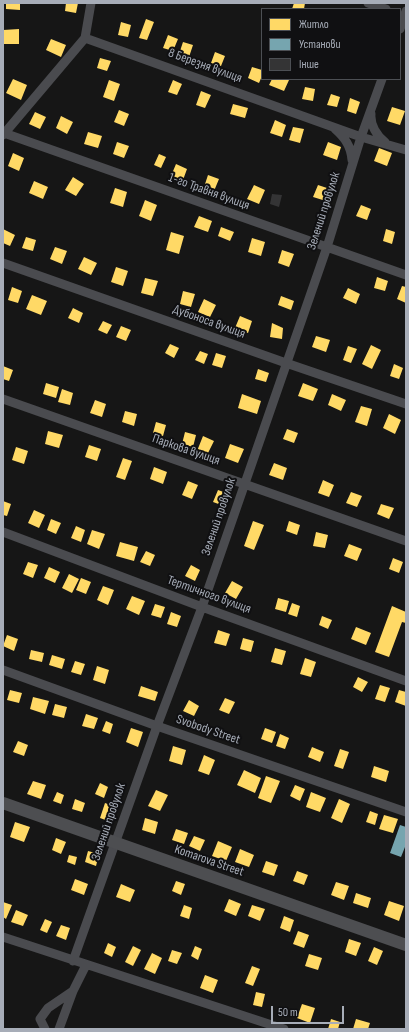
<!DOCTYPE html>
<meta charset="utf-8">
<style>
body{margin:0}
#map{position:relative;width:409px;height:1032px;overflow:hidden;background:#161616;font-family:"Sofia Sans Condensed",sans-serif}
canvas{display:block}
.frame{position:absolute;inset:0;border:4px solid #a7adb8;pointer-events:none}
.legend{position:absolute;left:261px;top:8px;width:140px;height:72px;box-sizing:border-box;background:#101012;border:1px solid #4c4f54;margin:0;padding:5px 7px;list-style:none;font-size:12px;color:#a7adb8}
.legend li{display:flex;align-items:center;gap:8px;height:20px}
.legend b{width:20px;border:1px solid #4c4f54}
.scale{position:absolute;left:271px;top:1006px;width:73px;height:18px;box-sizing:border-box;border:2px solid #a7adb8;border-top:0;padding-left:5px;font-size:12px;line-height:14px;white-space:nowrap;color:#a7adb8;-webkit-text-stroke:3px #101012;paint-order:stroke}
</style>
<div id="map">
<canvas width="409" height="1032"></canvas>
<div class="frame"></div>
<ul class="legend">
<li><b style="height:11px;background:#ffd966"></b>Житло</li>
<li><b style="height:11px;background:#76a5af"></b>Установи</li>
<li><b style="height:11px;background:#343435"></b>Інше</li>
</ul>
<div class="scale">50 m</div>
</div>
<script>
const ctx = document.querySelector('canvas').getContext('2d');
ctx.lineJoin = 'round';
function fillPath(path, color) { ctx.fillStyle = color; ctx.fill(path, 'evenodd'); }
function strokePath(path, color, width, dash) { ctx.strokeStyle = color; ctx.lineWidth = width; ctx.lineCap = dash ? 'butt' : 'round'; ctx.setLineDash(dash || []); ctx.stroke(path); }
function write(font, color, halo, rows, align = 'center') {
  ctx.font = font + ' "Sofia Sans Condensed",sans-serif'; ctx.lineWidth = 4; ctx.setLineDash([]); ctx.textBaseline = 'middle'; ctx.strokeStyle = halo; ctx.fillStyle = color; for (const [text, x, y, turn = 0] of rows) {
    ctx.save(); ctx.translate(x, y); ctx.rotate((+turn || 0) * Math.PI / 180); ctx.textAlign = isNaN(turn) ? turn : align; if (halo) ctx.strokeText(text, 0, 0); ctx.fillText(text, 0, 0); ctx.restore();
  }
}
const homes = new Path2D(`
 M6,3H20V10L6,9Z
 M66,3H78L76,13L65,11Z
 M294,3H305L304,9H292Z
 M146,19L154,22L147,40L139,38Z
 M121,22L131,25L128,37L118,35Z
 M19,29V44H3V30Z
 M168,35L178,39L173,51L163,48Z
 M51,39L66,45L61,57L46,50Z
 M183,42L193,45L189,57L179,54Z
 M215,52L225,56L221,66L211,63Z
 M100,58L111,61L107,71L97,68Z
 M252,67L262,70V76L259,83L248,78Z
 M13,79L27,85L21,100L6,93Z
 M272,79L289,80L284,91L269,85Z
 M109,80L120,84L114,101L103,97Z
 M173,80L182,84L177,95L168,92Z
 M305,87L315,89L313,101L302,99Z
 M201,91L211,95L205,108L196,105Z
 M331,94L340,97L337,107L327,105Z
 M350,98L360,102L356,114L347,111Z
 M233,104L248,108L245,118L230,114Z
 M392,107L405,111L400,125L387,121Z
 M119,110L129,114L124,126L114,122Z
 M35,112L46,117L40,129L29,124Z
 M61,116L73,122L67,134L56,128Z
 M275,120L286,125L282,137L270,133Z
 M293,127L304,129L300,143L289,140Z
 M88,132L102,136L98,148L84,144Z
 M117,142L129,146L124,158L113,154Z
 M328,142L341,147L337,160L323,155Z
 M379,148L392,153L387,166L374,161Z
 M13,153L24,158L19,171L8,166Z
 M159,154L166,157L161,168L154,165Z
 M176,164L187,169L183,180L171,176Z
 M208,175L219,179L214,191L204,187Z
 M73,177L84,184L76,196L65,190Z
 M34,181L48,187L43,199L29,193Z
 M254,185L265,190L259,204L247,199Z
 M318,185L330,189L326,201L313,197Z
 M115,188L127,192L123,207L110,203Z
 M145,200L157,205L151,221L139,216Z
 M361,205L371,209L367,220L356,216Z
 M199,216L212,221L208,232L194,227Z
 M221,227L234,232L230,241L218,236Z
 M3,229L15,235L10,246L3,243Z
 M386,229L395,232L392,244L383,241Z
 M171,232L184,236L179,254L166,250Z
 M26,237L36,240L33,251L22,248Z
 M252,238L265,242L261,256L248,252Z
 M55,247L67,251L62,264L50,259Z
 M282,250L294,254L289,267L278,263Z
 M84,257L97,263L91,275L78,269Z
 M116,267L128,271L123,286L111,282Z
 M377,277L388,281L385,291L374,288Z
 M145,278L158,281L153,296L141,293Z
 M402,286L406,287V303L397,299Z
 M12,287L22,291L18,303L8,300Z
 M348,288L360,294L356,304L343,298Z
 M183,291L195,294L191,307L180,304Z
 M32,295L47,301L41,315L26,309Z
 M281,296L294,301L291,310L278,305Z
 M204,299L216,305L210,317L198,312Z
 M73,308L83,313L79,323L68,318Z
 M240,316L252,321L248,333L235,328Z
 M103,321L112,325L107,334L98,330Z
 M272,323L283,328L282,339L270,337Z
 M121,326L131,330L126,341L116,337Z
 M316,336L330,340L326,352L312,347Z
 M170,344L179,348L174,358L165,353Z
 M371,345L381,350L372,369L362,364Z
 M348,346L357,349L351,363L343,360Z
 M200,351L208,354L204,364L195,360Z
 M216,353L226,356L222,368L212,365Z
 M394,364L403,368L399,379L390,376Z
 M3,366L13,370L9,381L3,379Z
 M258,369L269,373L266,382L255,379Z
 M46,383L59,387L56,398L43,394Z
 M303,383L318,389L313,401L298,396Z
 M62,389L73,393L70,405L58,402Z
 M242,394L261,401L257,414L238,408Z
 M332,394L346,400L341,411L328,405Z
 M95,400L106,404L102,417L90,413Z
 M361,406L372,409L367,426L355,422Z
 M125,411L137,414L134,426L122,422Z
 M389,414L401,420L395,434L383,428Z
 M156,422L166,425L163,436L153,433Z
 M287,429L298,433L294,443L283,439Z
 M48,431L63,435L59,448L45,444Z
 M185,432L196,435L193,447L182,444Z
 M203,436L214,441L207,455L197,451Z
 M230,444L244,449L238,463L225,458Z
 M89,445L101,449L97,461L85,457Z
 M16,447L28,451L24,464L12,460Z
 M123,458L132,461L125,480L116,477Z
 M274,463L287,468L283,480L269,475Z
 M154,467L167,472L163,484L150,479Z
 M323,480L334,485L329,497L318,493Z
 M188,481L198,485L192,499L182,495Z
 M218,490L229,494L224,506L213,502Z
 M351,492L362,496L357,507L346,503Z
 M3,501L11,504L7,516L3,515Z
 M381,504L394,508L389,519L377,514Z
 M34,510L45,515L39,528L28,523Z
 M51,519L61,523L56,534L47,530Z
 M253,521L264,525L254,550L244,546Z
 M289,521L300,525L297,535L286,531Z
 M76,526L85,530L81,542L71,538Z
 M92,530L105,534L99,549L87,544Z
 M316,532L328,535L325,548L313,546Z
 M120,542L138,547L134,561L116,556Z
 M349,544L362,549L357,561L344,556Z
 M146,551L155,555L150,566L140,562Z
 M393,558L403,562L399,573L389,569Z
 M28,562L38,565L33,578L23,574Z
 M191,565L200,570L195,581L185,576Z
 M49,567L60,572L55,583L44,578Z
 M69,574L79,579L72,593L62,588Z
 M81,578L91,582L86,594L76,590Z
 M232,581L243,587L236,599L225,593Z
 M103,586L114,590L108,605L97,600Z
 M132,596L145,601L139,615L126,609Z
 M278,598L289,601L286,612L275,609Z
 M292,603L300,606L297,617L288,614Z
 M155,604L165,607L161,618L151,615Z
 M392,606L406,612V623L402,622L389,657L375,652Z
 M171,612L181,616L177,627L167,624Z
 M322,616L332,620L328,629L319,625Z
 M356,627L371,633L366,645L351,639Z
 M218,630L230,634L226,646L214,643Z
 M7,635L18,639L14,651L3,646Z
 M243,638L254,641L251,652L240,649Z
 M275,648L286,651L282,665L271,662Z
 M31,650L44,653L42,662L29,659Z
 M52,655L65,659L62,669L49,665Z
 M305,658L316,662L311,677L300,674Z
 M75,661L85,664L81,675L71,672Z
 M97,666L109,670L105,684L93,680Z
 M358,677L368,682L362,692L353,687Z
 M380,685L390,688L385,702L375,699Z
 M141,686L158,692L155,701L138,696Z
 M10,690L22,693L19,703L7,700Z
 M399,690L406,692V706L395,702Z
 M33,697L49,701L45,714L30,709Z
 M225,698L235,702L229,714L219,710Z
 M189,700L199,706L194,716L183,711Z
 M55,704L67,707L64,718L52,715Z
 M86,714L98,718L94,729L82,726Z
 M106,721L113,724L110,734L102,731Z
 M131,728L143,732L138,747L126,742Z
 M265,728L276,732L272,743L261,739Z
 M280,734L289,738L285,749L276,746Z
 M18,741L28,745L24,756L13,752Z
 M173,746L186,750L182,765L169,761Z
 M312,747L324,752L320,762L308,757Z
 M340,749L349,752L343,769L334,766Z
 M204,755L215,760L209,775L198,771Z
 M374,766L389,771L386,782L371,777Z
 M244,770L261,778L255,793L237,785Z
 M266,776L280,781L271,803L258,798Z
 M33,781L46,785L41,799L27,794Z
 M100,783L108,787L104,798L95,794Z
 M295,785L305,789L300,801L290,796Z
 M156,790L168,795L160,811L148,806Z
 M57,792L64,795L61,804L53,801Z
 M311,792L326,798L320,812L306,807Z
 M75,799L85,803L82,812L72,809Z
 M339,799L350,804L342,823L331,818Z
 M105,803L116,807L111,822L100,818Z
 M370,811L378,814L375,825L366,822Z
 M384,815L398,819L393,833L379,829Z
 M145,818L158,822L155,834L142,830Z
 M15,822L30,827L24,842L10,837Z
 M176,829L188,833L184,844L172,840Z
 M194,836L205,840L200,851L189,846Z
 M56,838L66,842L61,854L52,850Z
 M218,841L232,847L226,861L212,856Z
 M240,849L254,855L249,867L235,862Z
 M88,851L99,854L96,866L85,862Z
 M69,855L77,857L75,865L67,862Z
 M266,861L278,865L274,876L262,872Z
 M297,871L308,875L304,885L293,881Z
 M75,879L88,884L84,895L71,890Z
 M176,881L185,884L181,895L172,891Z
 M336,882L349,886L344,900L331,895Z
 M121,884L135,890L130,902L116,897Z
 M356,893L371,898L368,908L353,903Z
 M229,899L241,904L236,916L224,911Z
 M389,901L404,906L399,921L384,915Z
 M3,902L12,905L6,919L3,917Z
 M184,905L192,908L189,919L180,916Z
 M252,905L265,909L260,921L248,916Z
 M16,910L28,915L23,926L11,922Z
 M284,916L294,920L290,932L280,928Z
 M45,919L52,922L47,933L40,930Z
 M61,925L70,928L66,940L56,936Z
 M298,931L309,935L304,948L293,944Z
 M349,939L361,943L356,956L345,952Z
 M108,943L116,947L112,957L104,953Z
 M133,946L141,950L133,966L125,962Z
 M195,946L202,949L198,960L191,956Z
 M374,947L383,951L377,965L368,961Z
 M172,950L182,953L177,964L168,961Z
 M152,953L162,958L155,974L144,969Z
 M309,954L322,958L318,970L305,966Z
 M252,966L260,969L253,986L245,983Z
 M205,975L218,980L213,993L200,988Z
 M256,992L265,994L262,1007L253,1005Z
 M302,1004L315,1008L310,1023L297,1018Z
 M331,1019L340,1022L338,1029H328Z
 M356,1019L370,1023L368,1029H353Z`);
const public = new Path2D(`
 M400,825L406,827V848L405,847L401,857L390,853Z`);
const building = new Path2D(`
 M272,194L282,195L279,207L270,204Z`);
const minor = new Path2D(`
 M368,3L386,9
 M400,29L406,11
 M85,38L361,137L406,150
 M371,114C370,125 377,136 385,142
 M335,129C345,138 351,146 352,160
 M4,133L406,275
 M3,135L85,38L91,3
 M3,263L286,363L406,404
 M3,399L406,541
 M3,532L202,607L406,681
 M3,670L157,726L406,812
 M3,937L284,1029
 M73,961L157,726L202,607L327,247L361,137L382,79
 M45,1029L40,1019L48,1008L73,991
 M59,1029L73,991L86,965`);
const major = new Path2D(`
 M3,803L406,945`);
const streetNames = [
 ["8 Березня вулиця",205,66,20],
 ["1-го Травня вулиця",209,192,20],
 ["Зелений провулок",324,211,-72],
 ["Дубоноса вулиця",209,322,20],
 ["Паркова вулиця",186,450,19],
 ["Зелений провулок",219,517,-71],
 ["Тертичного вулиця",209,595,20],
 ["Svobody Street",208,730,19],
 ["Зелений провулок",109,822,-71],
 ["Komarova Street",209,861,19]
];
fillPath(homes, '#ffd966');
fillPath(public, '#76a5af');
fillPath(building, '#343435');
strokePath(minor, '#4a4b4f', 9);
strokePath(major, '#4d4e51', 12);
write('13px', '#a7adb8', '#101012', streetNames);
</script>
